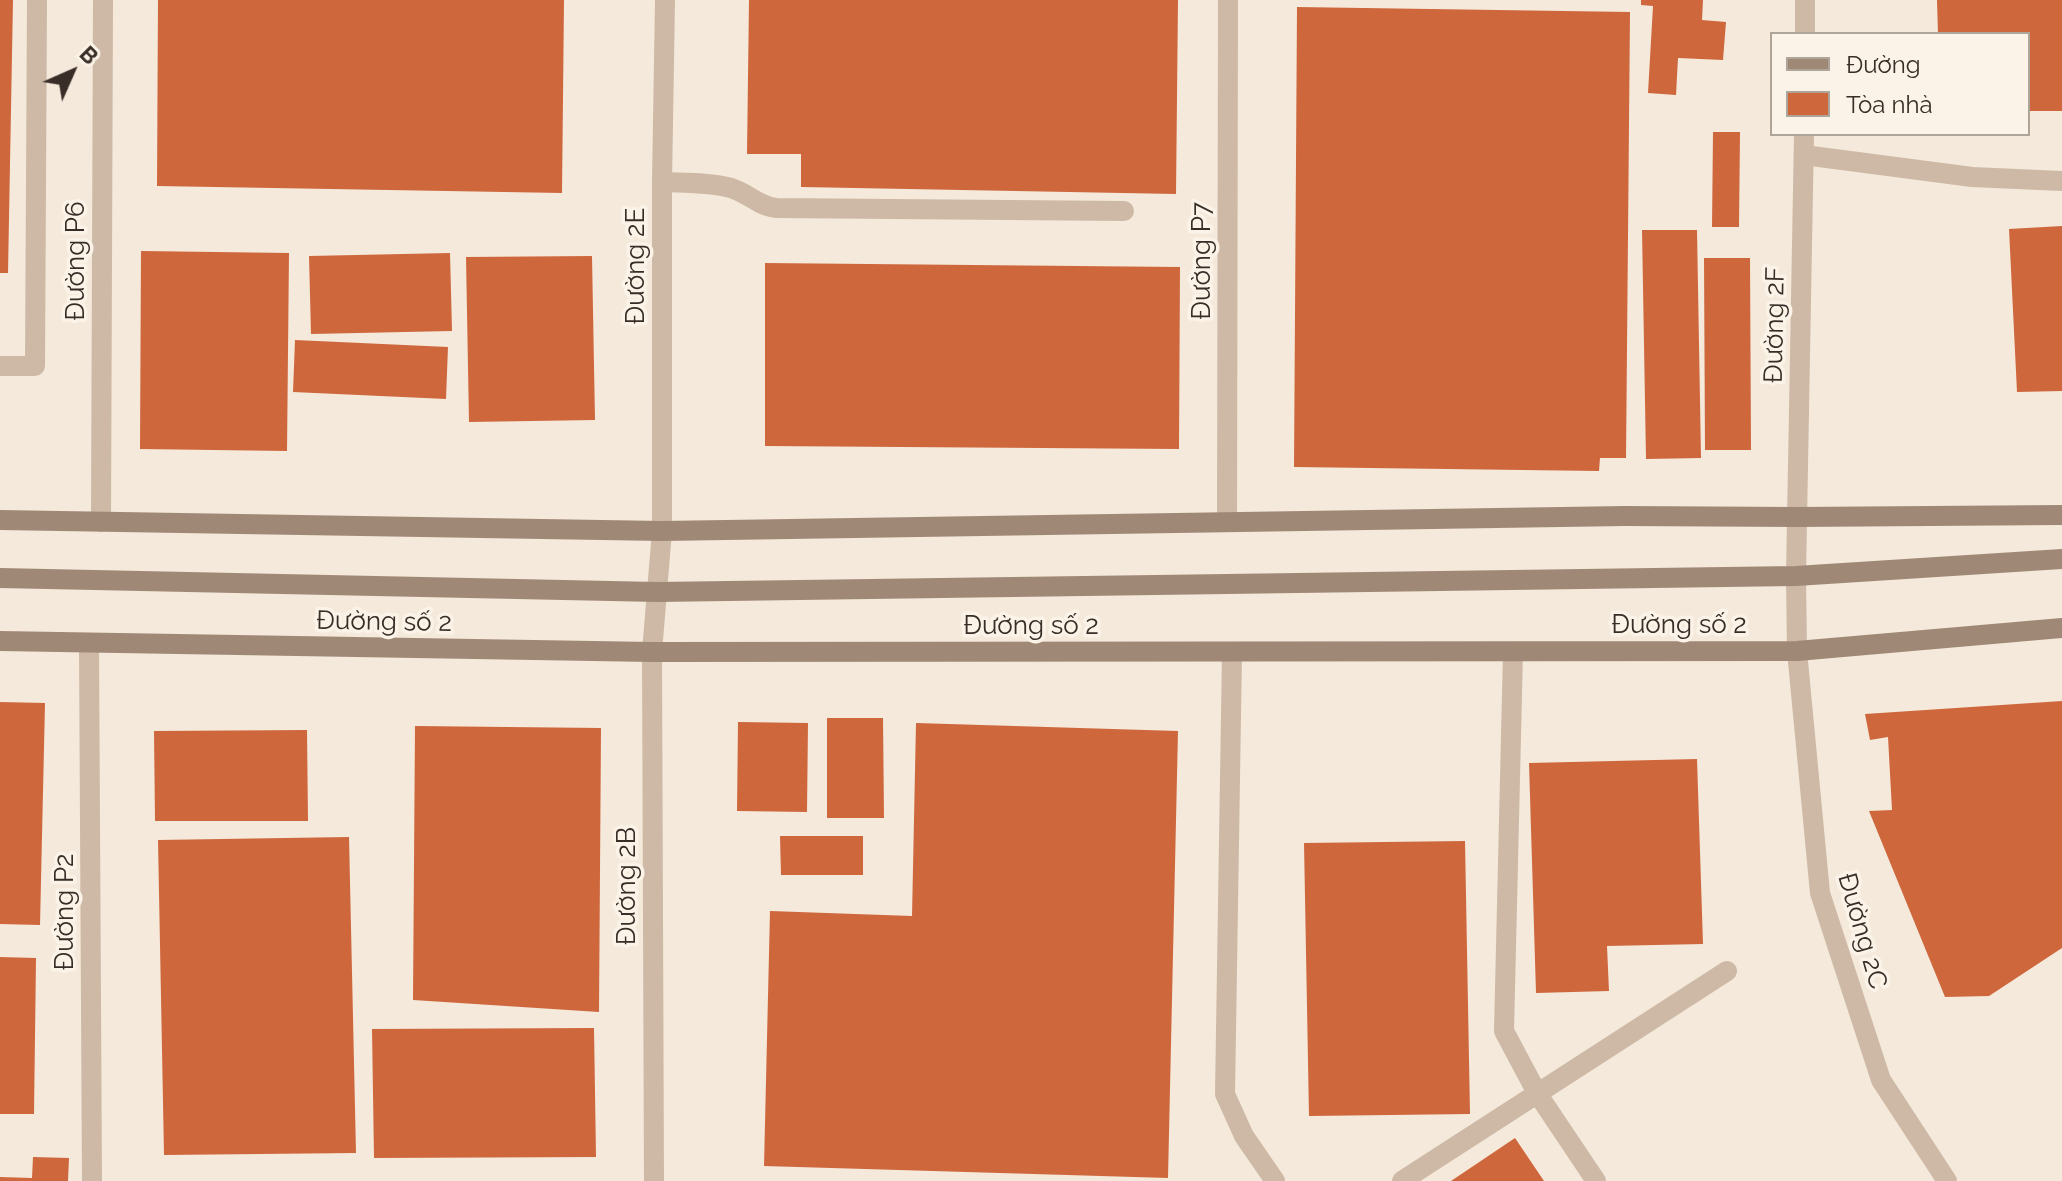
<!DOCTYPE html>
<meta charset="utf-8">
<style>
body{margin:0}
#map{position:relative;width:2062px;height:1181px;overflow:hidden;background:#f4e9da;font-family:Raleway,sans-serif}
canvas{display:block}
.legend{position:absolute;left:1770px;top:32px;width:260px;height:104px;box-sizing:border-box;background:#fbf3e7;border:2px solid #ada49a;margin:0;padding:10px 14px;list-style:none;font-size:24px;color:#382d27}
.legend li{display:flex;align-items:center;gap:16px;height:40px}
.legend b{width:40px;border:2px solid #ada49a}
.north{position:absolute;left:32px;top:32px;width:80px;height:80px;-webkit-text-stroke:6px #fbf3e7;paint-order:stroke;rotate:45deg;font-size:22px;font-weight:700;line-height:32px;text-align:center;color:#382d27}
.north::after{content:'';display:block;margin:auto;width:28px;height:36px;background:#382d27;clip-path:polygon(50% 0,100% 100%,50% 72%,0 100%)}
</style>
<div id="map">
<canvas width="2062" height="1181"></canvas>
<ul class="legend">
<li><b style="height:10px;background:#a08876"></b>Đường</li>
<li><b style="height:22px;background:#cf673d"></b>Tòa nhà</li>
</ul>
<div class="north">B</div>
</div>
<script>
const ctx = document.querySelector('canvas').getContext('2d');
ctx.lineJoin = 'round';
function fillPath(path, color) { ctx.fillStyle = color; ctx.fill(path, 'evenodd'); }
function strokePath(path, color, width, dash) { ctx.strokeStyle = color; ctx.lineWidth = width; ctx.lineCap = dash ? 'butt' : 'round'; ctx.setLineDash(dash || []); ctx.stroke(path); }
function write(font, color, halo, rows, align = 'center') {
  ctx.font = font + ' Raleway,sans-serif'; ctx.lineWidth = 7; ctx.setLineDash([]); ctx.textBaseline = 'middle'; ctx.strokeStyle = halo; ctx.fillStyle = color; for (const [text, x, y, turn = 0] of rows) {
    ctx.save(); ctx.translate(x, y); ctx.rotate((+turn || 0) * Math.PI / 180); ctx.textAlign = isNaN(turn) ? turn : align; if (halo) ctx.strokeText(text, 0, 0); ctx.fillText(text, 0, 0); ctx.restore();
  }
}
const building = new Path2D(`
 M0,0H13L8,273H0Z
 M158,0H564L562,193L157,186Z
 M749,0H1178L1176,194L801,187V154H747Z
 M1641,0H1703L1702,20L1726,22L1723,60L1678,58L1676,95L1648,93L1653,6L1641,5Z
 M1937,0H2062V111H2028V34H1938Z
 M1297,7L1630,12L1626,458H1600L1599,471L1294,467Z
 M1713,132H1740L1739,227H1712Z
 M2062,226V391L2017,392L2009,229Z
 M1642,230H1697L1701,458L1646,459Z
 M141,251L289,253L287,451L140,449Z
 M450,253L452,331L311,334L309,256Z
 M592,256L595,420L469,422L466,257Z
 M1704,258H1750L1751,450H1705Z
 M765,263L1180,267L1179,449L765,446Z
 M295,340L448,347L446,399L293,392Z
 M2062,701V948L1989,996L1945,997L1869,811L1892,810L1888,737L1870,740L1865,714Z
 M0,702L45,703L40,925L0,924Z
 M827,718H883L884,818H827Z
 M738,722L808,723L807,812L737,811Z
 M916,723L1178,731L1168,1178L764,1166L770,911L912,916Z
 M415,726L601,728L599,1012L413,1000Z
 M307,730L308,821H155L154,731Z
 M1697,759L1703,944L1607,946L1609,991L1536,993L1529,763Z
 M780,836H863V875H781Z
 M349,837L356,1153L164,1155L158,840Z
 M1465,841L1470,1114L1309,1116L1304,843Z
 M0,957L36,958L34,1114H0Z
 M594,1028L596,1157L374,1158L372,1029Z
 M1515,1138L1544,1181H1451Z
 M33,1157L69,1158L68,1181H0V1177L32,1178Z`);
const lane = new Path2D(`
 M1804,155L1972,177L2062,181
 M662,182C684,183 709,182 731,188C748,193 758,206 776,208L1124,211
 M0,366H35L37,0
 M1513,652L1504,1031L1537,1093L1596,1181
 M1402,1181L1727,971`);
const street = new Path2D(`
 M1805,34V0
 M1804,134L1796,576L1797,651L1820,893L1881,1080L1947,1181
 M101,522L103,0
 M1227,522L1228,0
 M89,643L92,1181
 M1232,652L1225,1094L1244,1136L1275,1181
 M654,1181L652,652L662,531V182L665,0`);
const secondary = new Path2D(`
 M0,520L662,531L1625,516L1797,517L2062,515
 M0,578L657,592L1796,576L2062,559
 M0,641L652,652L1797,651L2062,628`);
const streetNames = [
 ["Đường P6",76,261,-90],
 ["Đường P7",1202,261,-90],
 ["Đường 2E",636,266,-90],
 ["Đường 2F",1775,325,-89],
 ["Đường số 2",384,622,1],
 ["Đường số 2",1679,625],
 ["Đường số 2",1031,626],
 ["Đường 2B",627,886,-90],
 ["Đường P2",65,912,-90],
 ["Đường 2C",1862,931,74]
];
fillPath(building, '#cf673d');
strokePath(lane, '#cdb9a5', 20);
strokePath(street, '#cdb9a5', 20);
strokePath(secondary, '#a08876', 20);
write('26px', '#382d27', '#fbf3e7', streetNames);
</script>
